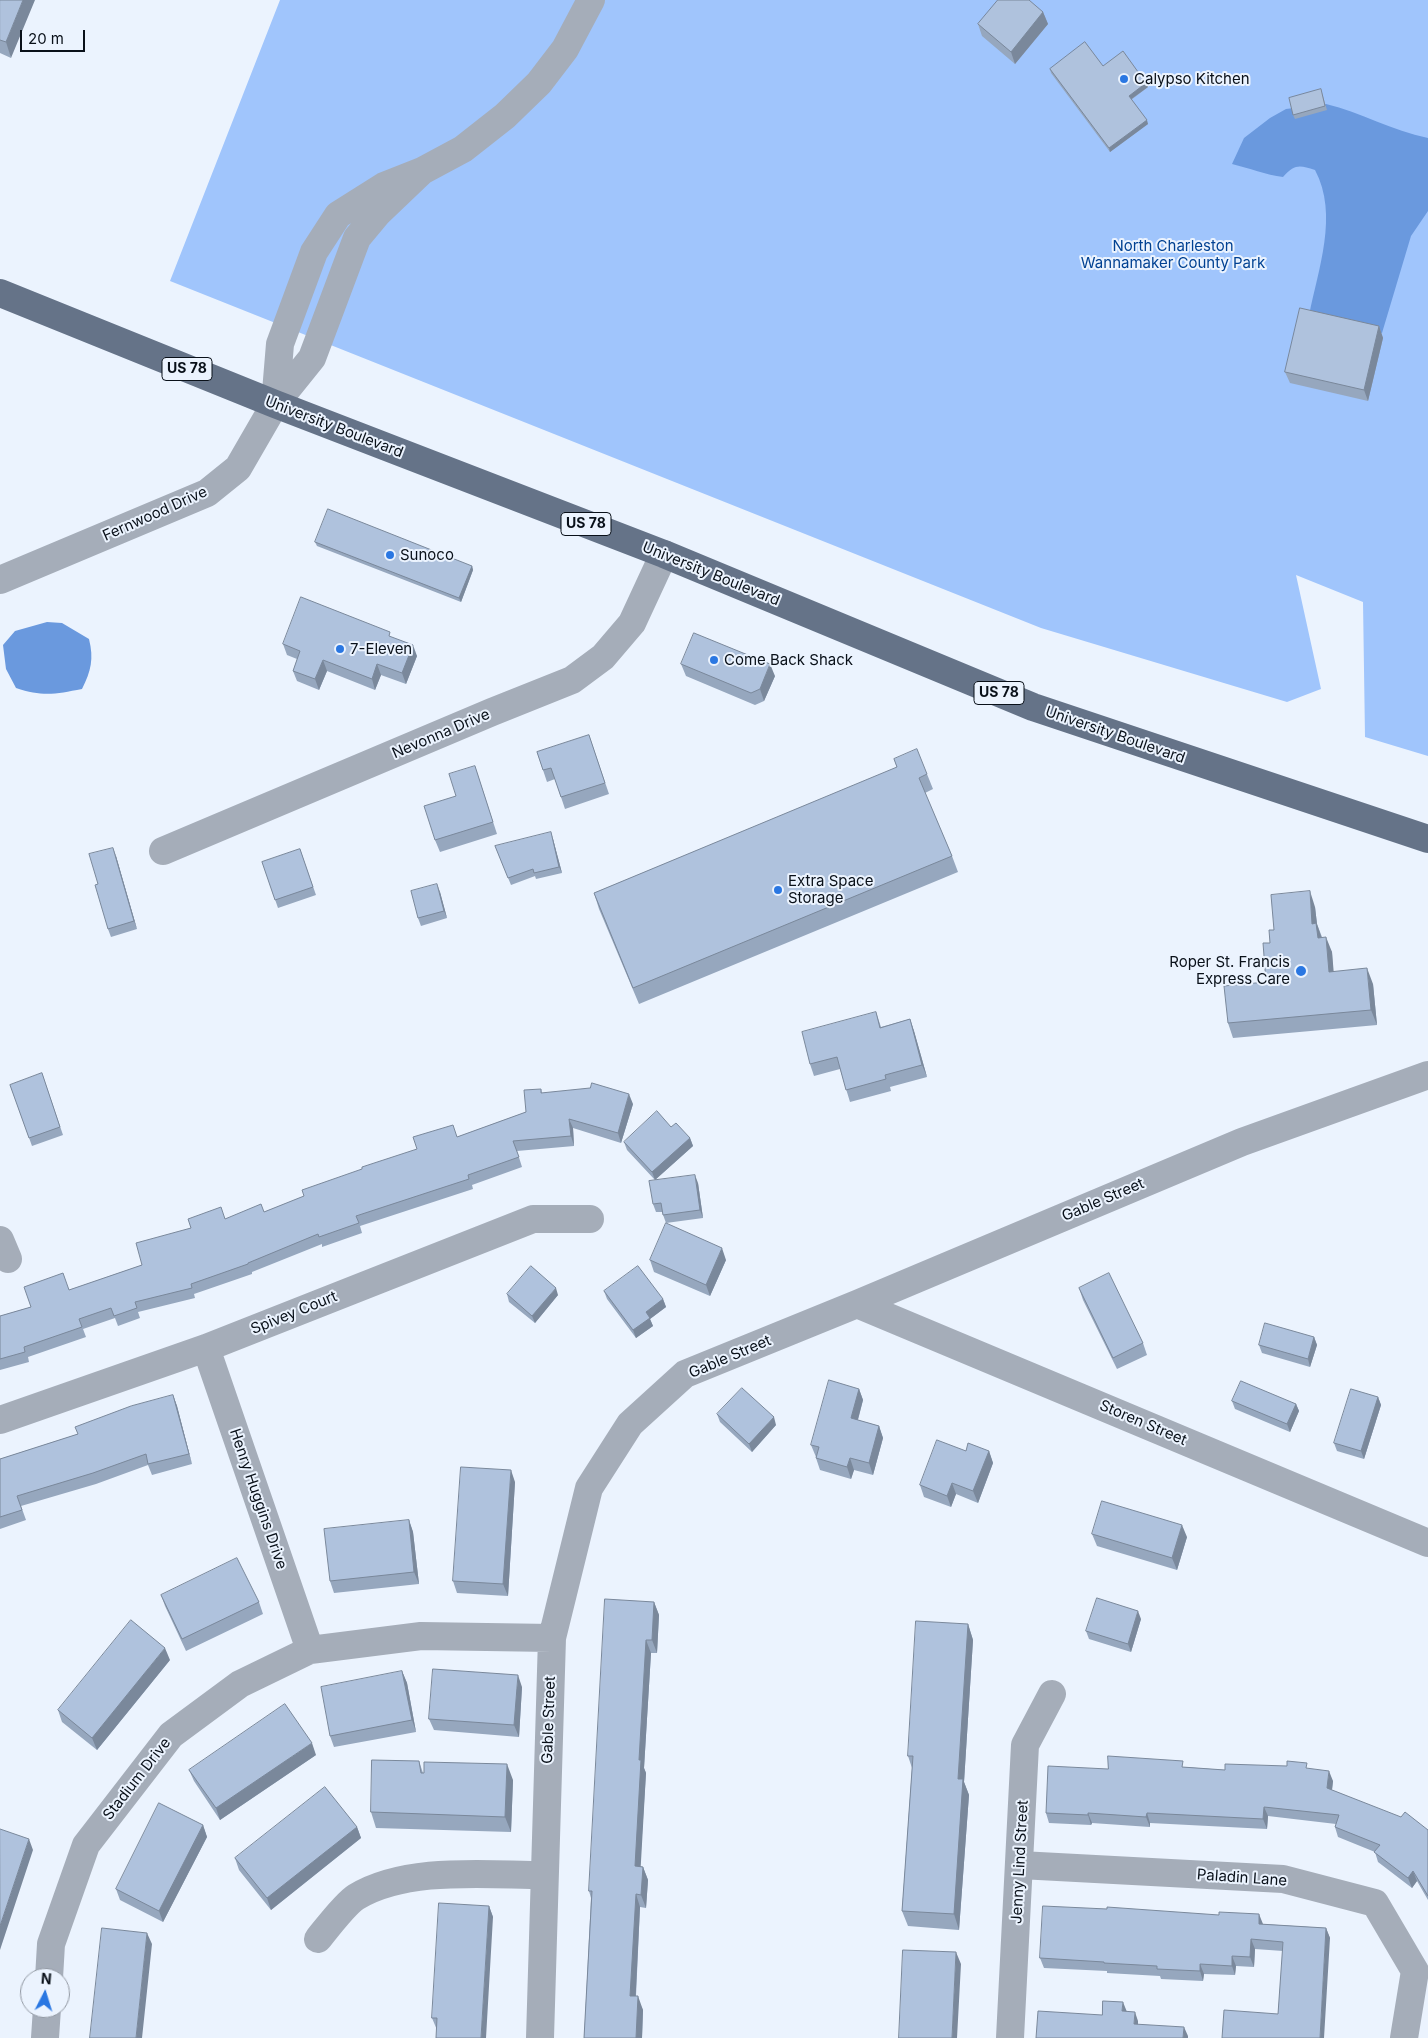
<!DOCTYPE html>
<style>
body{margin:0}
#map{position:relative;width:1428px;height:2038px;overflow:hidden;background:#ebf3fe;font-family:Inter,sans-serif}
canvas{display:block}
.north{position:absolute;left:20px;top:1968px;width:50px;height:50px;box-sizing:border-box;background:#ebf3fe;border:1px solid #9198a2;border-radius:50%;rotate:5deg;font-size:14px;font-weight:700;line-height:20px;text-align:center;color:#091019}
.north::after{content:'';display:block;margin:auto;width:18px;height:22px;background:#2a77e2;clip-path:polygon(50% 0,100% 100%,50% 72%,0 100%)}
.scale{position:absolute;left:20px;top:30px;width:65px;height:22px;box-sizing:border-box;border:2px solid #091019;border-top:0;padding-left:6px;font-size:15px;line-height:18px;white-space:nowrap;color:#091019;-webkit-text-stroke:4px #ebf3fe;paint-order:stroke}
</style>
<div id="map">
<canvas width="1428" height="2038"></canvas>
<div class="north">N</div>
<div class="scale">20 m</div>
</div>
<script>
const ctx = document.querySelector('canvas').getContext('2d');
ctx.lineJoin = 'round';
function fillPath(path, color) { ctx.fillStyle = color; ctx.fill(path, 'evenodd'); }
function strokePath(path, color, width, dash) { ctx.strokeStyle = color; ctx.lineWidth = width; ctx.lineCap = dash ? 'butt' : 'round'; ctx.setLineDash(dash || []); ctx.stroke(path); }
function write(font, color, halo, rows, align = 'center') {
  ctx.font = font + ' Inter,sans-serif'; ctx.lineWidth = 4; ctx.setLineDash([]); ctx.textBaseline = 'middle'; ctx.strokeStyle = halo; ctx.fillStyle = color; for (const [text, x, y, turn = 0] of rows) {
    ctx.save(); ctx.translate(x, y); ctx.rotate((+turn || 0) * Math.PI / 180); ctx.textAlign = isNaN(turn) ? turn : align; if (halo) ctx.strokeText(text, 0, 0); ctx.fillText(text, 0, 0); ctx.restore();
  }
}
const green = new Path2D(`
 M280,0H1428V756L1365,737L1363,602L1296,575L1321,689L1287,702L1041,628L170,281Z`);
const water = new Path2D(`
 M1326,104C1361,112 1392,131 1428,138V211L1411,236L1382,333L1309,316C1318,269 1339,215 1315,170C1299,165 1295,164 1283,177C1266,175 1249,168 1232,164L1244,138L1270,118L1286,109Z
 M47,622L62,623L89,639C94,659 91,671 82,689C56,694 43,697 16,688L6,669L3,645L15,631Z`);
const minor = new Path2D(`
 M275,404L280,344L314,252L338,215L384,186L422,171L463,149L505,116L539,83L565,49L591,0
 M0,580L207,493L238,468L275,404L312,358L357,238L377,214L422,171
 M163,851L492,712L572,680L603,657L632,623L664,554
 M0,1240L8,1259
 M857,1304L1428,1543
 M206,1348L310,1650
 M0,1420L206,1348L533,1219H590
 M1020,1865L1283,1879L1375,1903L1415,1971L1404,2038
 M318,1939C327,1928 345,1904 356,1897C407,1866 486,1875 544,1875
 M49,1978L51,1944L86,1845L171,1735L240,1684L310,1650L421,1636L552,1638
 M45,2038L47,2008
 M540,2038L552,1638L589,1488L630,1424L685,1374L857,1304L1242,1142L1428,1075
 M1010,2038L1025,1745L1052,1694`);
const major = new Path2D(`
 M0,293L275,404L664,554L1033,707L1428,839`);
const wall = new Path2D(`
 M0,0L11,58L0,53Z
 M1043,12L1048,24L1015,64L982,36L978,24Z
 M1103,66L1146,83L1148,87L1131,100L1148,124L1110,152L1051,73L1050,69Z
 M1322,93L1327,110L1295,119L1293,115Z
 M1379,326L1383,338L1368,401L1290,383L1285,372Z
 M315,542L472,566L473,570L461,602L317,546Z
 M391,637L417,656L406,684L381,675L375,690L327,671L319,690L297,681L293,671L297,659L287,655L283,644Z
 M681,664L775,676L764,701L755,705L686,676Z
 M589,735L609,794L565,809L555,779L547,782L537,752Z
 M894,759L927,774L933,789L925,793L952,856L958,872L639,1004L599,909L594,893L897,768Z
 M475,766L497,834L440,852L435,840L456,796Z
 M553,839L562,873L536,879L535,876L511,885L495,846Z
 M300,849L316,895L278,908L262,862Z
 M116,856L137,929L111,937L108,929L98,884Z
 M440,892L447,918L421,926L418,918Z
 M1315,907L1317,924L1322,937L1332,952L1333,971L1373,984L1377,1025L1233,1038L1228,1023L1266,982L1270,943L1274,930Z
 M876,1012L881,1027L910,1019L914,1031L927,1077L890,1087L891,1091L850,1102L840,1069L814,1076L810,1064Z
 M42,1073L63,1135L32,1146L10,1085Z
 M541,1089L542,1093L633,1104L621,1143L573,1128L574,1146L517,1151L522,1167L472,1185L473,1189L360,1226L362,1233L322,1247V1244L252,1272V1274L194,1294L195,1298L138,1312L140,1318L118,1326L115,1318L83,1329L86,1337L28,1357L29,1362L0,1370V1316L31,1307L69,1290L142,1265L191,1228L225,1219L264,1212L457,1137L526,1112Z
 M671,1127L690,1138L693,1146L655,1180L627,1150L624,1142Z
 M698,1183L703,1218L666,1223L662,1212H656L653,1204Z
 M650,1260H726L710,1296L654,1272Z
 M1079,1288L1143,1343L1147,1355L1117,1369L1083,1300Z
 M604,1291L663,1299L666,1307L650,1319L653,1326L636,1338L607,1299Z
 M507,1294L558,1295L535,1323L509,1302Z
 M1314,1337L1317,1345L1310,1367L1262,1353L1259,1345Z
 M859,1389L863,1400L858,1420L879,1426L883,1438L873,1475L854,1470L851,1479L820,1470L816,1458V1457L811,1445Z
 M173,1395L177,1406L192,1464L152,1475L148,1465L96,1484L21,1506L26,1520L0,1529V1459L78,1434Z
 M1378,1397L1381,1405L1364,1459L1337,1451L1334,1443Z
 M1232,1401L1296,1404L1299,1411L1290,1432L1235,1409Z
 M717,1414L776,1425L752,1452L720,1422Z
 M966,1451H989L993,1463L978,1503L956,1494L951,1507L924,1497L920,1485Z
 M515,1482L508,1596L457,1593L453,1581Z
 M409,1520L413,1532L419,1584L334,1593L330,1581Z
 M1092,1534L1187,1537L1177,1570L1097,1546Z
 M161,1595L259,1602L263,1614L186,1651L165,1606Z
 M654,1602L659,1615L657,1653H651L644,1768L646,1773L640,1866L643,1867L648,1880L646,1908L640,1907L636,1996L643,2010L642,2038H584L591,1898L589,1891Z
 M1141,1619L1131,1652L1089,1639L1086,1631Z
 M968,1624L973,1640L964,1782L969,1795L959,1930L908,1926L902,1911L912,1768L908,1756Z
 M170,1660L97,1750L62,1722L58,1710Z
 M402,1671L407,1683L416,1732L334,1747L330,1736Z
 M522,1687L519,1737L434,1730L429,1719Z
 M316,1755L220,1820L194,1781L189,1770Z
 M419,1761L423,1773L513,1780L511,1832L376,1828L371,1812Z
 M1185,1767L1225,1770L1309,1769L1333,1781L1332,1790L1428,1830V1900L1417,1881L1412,1888L1378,1862L1375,1852L1338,1837L1335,1827L1336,1824L1268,1816L1267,1829L1150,1823V1827L1092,1823L1091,1825L1049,1823L1046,1813L1108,1769Z
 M203,1825L207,1837L163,1922L120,1900L116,1889Z
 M357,1827L361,1838L271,1910L239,1870L235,1858Z
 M489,1906L493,1917L437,2030L432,2018Z
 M1263,1924L1326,1928L1330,1938L1278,2014L1283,1951L1255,1949L1254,1967L1236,1966L1235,1975L1204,1974L1203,1981L1161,1979L1160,1976L1107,1973V1971L1044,1968L1040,1958Z`);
const shadedWall = new Path2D(`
 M23,0H35L11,58L6,42Z
 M1043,12L1048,24L1015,64L1011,52Z
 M1146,83L1148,87L1130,100L1129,96Z
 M1147,120L1148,124L1110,152L1109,148Z
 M1379,326L1383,338L1368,401L1364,390Z
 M472,566L473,570L461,602L459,598Z
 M413,645L417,656L406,684L402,673Z
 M323,660L327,671L319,690L315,679Z
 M377,664L381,675L375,690L372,679Z
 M770,664L775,676L764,701L760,689Z
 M551,832L553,839L562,873L559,867Z
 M113,848L116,856L137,929L134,921Z
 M437,884L440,892L447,918L444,911Z
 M1310,891L1315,907L1317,924L1322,939L1323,953L1312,924Z
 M1326,937L1332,952L1335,987L1329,972Z
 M1367,968L1373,984L1377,1025L1371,1010Z
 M910,1019L914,1031L927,1077L922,1065Z
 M629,1094L633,1104L621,1143L618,1133Z
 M569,1119L573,1128L574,1146L571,1136Z
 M690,1138L693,1146L655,1180L652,1172Z
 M695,1175L698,1183L703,1218L700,1210Z
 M722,1248L726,1260L710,1296L706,1285Z
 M556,1288L558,1295L535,1323L532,1316Z
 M663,1299L666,1307L650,1319L653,1326L636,1338L633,1330L646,1312Z
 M1314,1337L1317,1345L1310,1367L1308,1359Z
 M859,1389L863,1400L855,1430L851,1418Z
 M173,1395L177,1406L192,1464L189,1454Z
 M1378,1397L1381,1405L1364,1459L1361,1451Z
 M1296,1404L1299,1411L1290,1432L1287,1424Z
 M774,1417L776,1425L752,1452L749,1444Z
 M879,1426L883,1438L873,1475L869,1463Z
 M989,1451L993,1463L978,1503L973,1491Z
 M850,1458L854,1470L851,1479L847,1467Z
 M511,1470L515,1482L508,1596L503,1584Z
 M952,1483L956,1494L951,1507L947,1496Z
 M409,1520L413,1532L419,1584L414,1572Z
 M1182,1525L1187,1537L1177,1570L1172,1558Z
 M654,1602L659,1615L657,1653L652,1640Z
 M1138,1611L1141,1619L1131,1652L1128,1644Z
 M968,1624L973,1640L964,1782L969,1795L959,1930L954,1914L958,1779Z
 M646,1640L651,1653L644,1768L646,1773L640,1879L635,1866L639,1760Z
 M165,1648L170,1660L97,1750L92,1738Z
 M402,1671L407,1683L416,1732L412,1720Z
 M518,1675L522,1687L519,1737L514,1725Z
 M312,1743L316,1755L220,1820L216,1808Z
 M507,1764L513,1780L511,1832L505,1817Z
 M1329,1771L1333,1781L1331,1798L1327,1788Z
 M1264,1807L1268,1816L1267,1829L1263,1819Z
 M1088,1813L1092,1823L1091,1825L1088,1815Z
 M1147,1813L1150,1823V1827L1146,1817Z
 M203,1825L207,1837L163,1922L159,1911Z
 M357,1827L361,1838L271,1910L267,1898Z
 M29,1839L33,1850L0,1950V1926Z
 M643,1867L648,1880L646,1908L641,1895Z
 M1413,1871L1417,1881L1412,1888L1408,1878Z
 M636,1894L640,1907L635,2009L630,1996Z
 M489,1906L493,1917L486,2038H481Z
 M1259,1914L1263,1924L1262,1934L1259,1924Z
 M1326,1928L1330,1938L1324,2038H1320Z
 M147,1933L152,1944L142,2038H136Z
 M1251,1939L1255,1949L1254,1967L1250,1957Z
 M956,1952L961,1964L957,2038H952Z
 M1232,1956L1236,1966L1235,1975L1232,1966Z
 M1200,1964L1204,1974L1203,1981L1200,1971Z
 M638,1996L643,2010L642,2038H636Z
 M1123,2002L1127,2012L1122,2011Z
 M1135,2012L1138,2021V2033L1134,2024Z
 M1184,2027L1188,2036V2038H1183Z`);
const building = new Path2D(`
 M0,0H23L6,42L0,40Z
 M998,0H1029L1043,12L1011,52L978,24Z
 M1085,42L1103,66L1123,51L1146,83L1129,96L1147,120L1109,148L1050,69Z
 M1321,89L1325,106L1293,115L1289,98Z
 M1300,308L1379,326L1364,390L1285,372Z
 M328,509L472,566L459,598L315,542Z
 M301,597L390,632L389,636L413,645L402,673L377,664L372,679L323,660L315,679L293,671L300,651L283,644Z
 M694,633L770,664L760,689L751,693L681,664Z
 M589,735L605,783L561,797L551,768L543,770L537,752Z
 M917,749L927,774L919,778L952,856L633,988L594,893L897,767L894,759Z
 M475,766L493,822L435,840L424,806L456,796L449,774Z
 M551,832L559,867L534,873L533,869L508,878L495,846Z
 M113,848L134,921L108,929L95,885L98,884L89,854Z
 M300,849L313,887L275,900L262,862Z
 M437,884L444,911L418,918L411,891Z
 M1310,891L1312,924L1316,923L1318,938L1326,937L1329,972L1367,968L1371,1010L1228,1023L1224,986L1266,982L1263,943H1270L1269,930H1274L1271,895Z
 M876,1012L880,1028L910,1019L922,1065L885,1075L886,1079L846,1090L837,1057L810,1064L802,1032Z
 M42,1073L60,1127L29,1138L10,1085Z
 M592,1083L629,1094L618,1133L569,1119L571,1136L513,1141L519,1157L468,1175L469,1179L356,1216L359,1223L319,1237L318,1234L248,1263V1264L191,1284L192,1288L135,1302L137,1308L114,1316L111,1308L79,1319L82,1327L24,1347L25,1352L0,1359V1316L31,1307L24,1287L63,1273L69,1290L142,1265L136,1243L191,1228L188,1219L221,1207L225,1219L261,1204L264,1212L304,1196L302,1190L362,1169V1167L417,1149L413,1137L453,1125L457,1137L526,1112L524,1090L541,1089V1093L590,1088Z
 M657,1111L671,1127L676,1123L690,1138L652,1172L624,1142Z
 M695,1175L700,1210L663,1215L661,1203L653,1204L649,1181Z
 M666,1223L722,1248L706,1285L650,1260Z
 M531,1266L556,1288L532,1316L507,1294Z
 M638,1266L663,1299L646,1312L650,1318L633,1330L604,1291Z
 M1109,1273L1143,1343L1113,1358L1079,1288Z
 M1265,1323L1314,1337L1308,1359L1259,1345Z
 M829,1380L859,1389L851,1418L879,1426L869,1463L850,1458L847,1467L816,1458L819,1447L811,1445Z
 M1241,1381L1296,1404L1287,1424L1232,1401Z
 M742,1388L774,1417L749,1444L717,1414Z
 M1351,1389L1378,1397L1361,1451L1334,1443Z
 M173,1395L189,1454L148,1464L146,1454L93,1473L17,1496L22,1510L0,1517V1459L78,1434L75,1427L131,1406Z
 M937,1440L966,1451L968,1443L989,1451L973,1491L952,1483L947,1496L920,1485Z
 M461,1467L511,1470L503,1584L453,1581Z
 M1102,1501L1182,1525L1172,1558L1092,1534Z
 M409,1520L414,1572L330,1581L324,1529Z
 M237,1558L259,1602L182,1639L161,1595Z
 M1097,1598L1138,1611L1128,1644L1086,1631Z
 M605,1599L654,1602L652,1640H646L639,1760H641L635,1866L643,1867L641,1895L636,1894L630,1996H638L636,2038H584L592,1891H589Z
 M131,1620L165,1648L92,1738L58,1710Z
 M916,1621L968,1624L958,1779H963L954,1914L902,1911L913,1756H908Z
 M433,1669L518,1675L514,1725L429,1719Z
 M402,1671L412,1720L330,1736L321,1687Z
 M285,1704L312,1743L216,1808L189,1770Z
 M1108,1756L1183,1761L1182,1767L1225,1770V1764L1287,1766V1761L1307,1763L1306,1768L1329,1771L1327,1788L1401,1817L1405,1812L1428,1830V1896L1413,1871L1408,1878L1374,1852L1380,1845L1335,1827L1339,1815L1264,1807L1263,1819L1147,1813L1146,1817L1088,1813V1815L1046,1813L1048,1766L1108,1769Z
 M372,1760L419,1761L421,1773H424V1762L507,1764L505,1817L371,1812Z
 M325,1787L357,1827L267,1898L235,1858Z
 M159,1803L203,1825L159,1911L116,1889Z
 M0,1829L29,1839L0,1926Z
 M439,1903L489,1906L481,2038H436L437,2018H432Z
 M1043,1906L1107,1909V1907L1219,1915V1912L1259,1914V1924L1326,1928L1320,2038H1222L1224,2010L1278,2014L1283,1942L1251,1939L1250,1957L1232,1956V1966L1200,1964V1971L1157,1969V1966L1104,1963V1962L1040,1958Z
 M102,1928L147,1933L136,2038H90Z
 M903,1950L956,1952L952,2038H899Z
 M1103,2001L1123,2002L1122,2011L1135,2012L1134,2024L1184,2027L1183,2038H1036L1038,2011L1102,2015Z`);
const markers = [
 [1124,79,5,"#2a77e2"],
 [390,555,5,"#2a77e2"],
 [340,649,5,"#2a77e2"],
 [714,660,5,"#2a77e2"],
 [778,890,5,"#2a77e2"],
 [1301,971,6,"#2a77e2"]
];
const shields = [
 [187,369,50],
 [586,524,50],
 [999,693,50]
];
const shieldNames = [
 ["US 78",187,369],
 ["US 78",586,524],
 ["US 78",999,693]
];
const poiNames = [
 ["Calypso Kitchen",1134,79],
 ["Sunoco",400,555],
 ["7-Eleven",350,649],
 ["Come Back Shack",724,660],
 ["Extra Space",788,881],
 ["Storage",788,898],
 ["Roper St. Francis",1290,962,"right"],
 ["Express Care",1290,979,"right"]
];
const parkNames = [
 ["North Charleston",1173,246],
 ["Wannamaker County Park",1173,263]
];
const streetNames = [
 ["University Boulevard",334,427,21],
 ["Fernwood Drive",155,514,-24],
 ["University Boulevard",711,574,22],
 ["Nevonna Drive",441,734,-23],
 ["University Boulevard",1115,735,19],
 ["Gable Street",1103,1200,-23],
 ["Spivey Court",294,1313,-22],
 ["Gable Street",730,1357,-23],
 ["Storen Street",1143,1423,23],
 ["Henry Huggins Drive",258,1499,71],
 ["Gable Street",549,1720,-88],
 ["Stadium Drive",137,1779,-52],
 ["Jenny Lind Street",1020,1862,-87],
 ["Paladin Lane",1242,1878,4]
];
fillPath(green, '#a0c5fc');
fillPath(water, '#6a99de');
strokePath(minor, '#a5adb9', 28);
strokePath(major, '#657388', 28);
fillPath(wall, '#96a7be');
fillPath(shadedWall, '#7a889b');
fillPath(building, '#afc2dd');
strokePath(building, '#7a889b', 1);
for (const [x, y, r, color] of markers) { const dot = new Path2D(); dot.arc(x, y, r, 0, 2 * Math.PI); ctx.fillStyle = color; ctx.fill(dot); strokePath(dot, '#ebf3fe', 2); }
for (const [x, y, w] of shields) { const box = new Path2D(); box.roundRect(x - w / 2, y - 11.5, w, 23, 4); ctx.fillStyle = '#ebf3fe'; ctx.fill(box); strokePath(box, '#091019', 1); }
write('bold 14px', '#091019', null, shieldNames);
write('15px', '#091019', '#ebf3fe', poiNames, 'left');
write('15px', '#004192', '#ebf3fe', parkNames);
write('15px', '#091019', '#ebf3fe', streetNames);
</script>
